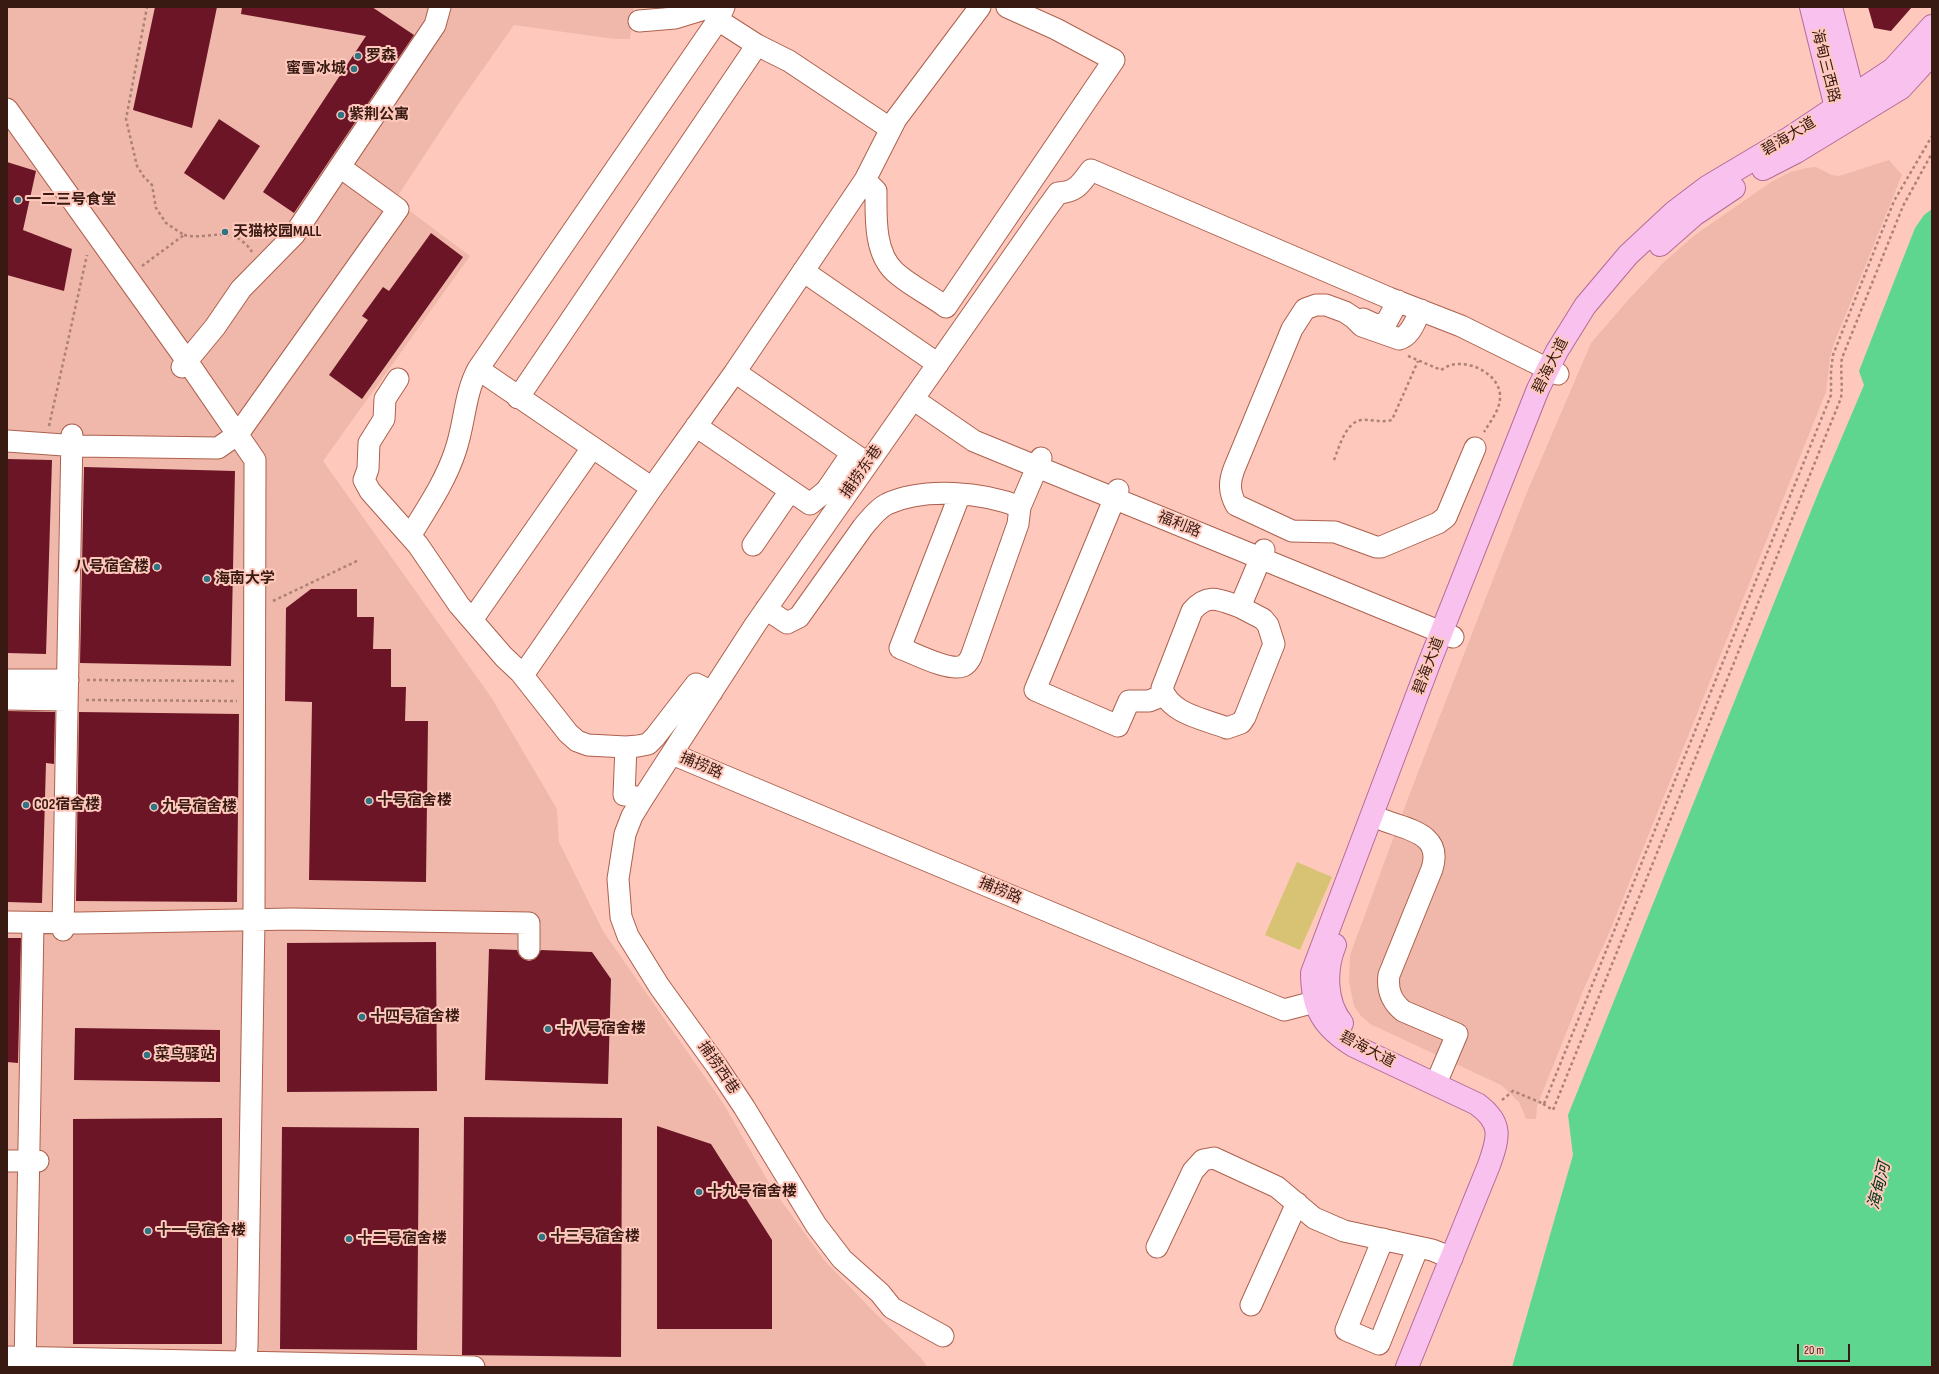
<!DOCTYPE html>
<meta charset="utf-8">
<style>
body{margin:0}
#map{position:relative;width:1939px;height:1374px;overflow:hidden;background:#fec9bc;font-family:"Sofia Sans Condensed",sans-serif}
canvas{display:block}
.frame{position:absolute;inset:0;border:8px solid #391a12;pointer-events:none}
.scale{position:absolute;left:1797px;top:1344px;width:53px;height:18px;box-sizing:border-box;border:2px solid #391a12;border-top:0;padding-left:5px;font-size:12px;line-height:14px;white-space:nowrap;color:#391a12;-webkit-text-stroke:3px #fec9bc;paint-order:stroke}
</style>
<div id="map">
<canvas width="1939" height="1374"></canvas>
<div class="frame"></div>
<div class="scale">20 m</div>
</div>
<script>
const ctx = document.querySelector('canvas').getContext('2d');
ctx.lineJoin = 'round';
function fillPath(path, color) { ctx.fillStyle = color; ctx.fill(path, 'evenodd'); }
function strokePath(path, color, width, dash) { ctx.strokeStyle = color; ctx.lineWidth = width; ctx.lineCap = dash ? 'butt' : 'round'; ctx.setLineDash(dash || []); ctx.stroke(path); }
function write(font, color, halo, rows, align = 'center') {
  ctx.font = font + ' "Sofia Sans Condensed","Noto Sans SC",sans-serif'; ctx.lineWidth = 4; ctx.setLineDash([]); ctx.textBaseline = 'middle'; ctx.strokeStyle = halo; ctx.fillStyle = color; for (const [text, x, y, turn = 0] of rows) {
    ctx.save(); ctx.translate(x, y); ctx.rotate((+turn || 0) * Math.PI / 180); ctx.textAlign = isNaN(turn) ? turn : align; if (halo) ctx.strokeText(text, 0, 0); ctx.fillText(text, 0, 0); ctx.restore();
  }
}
const built = new Path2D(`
 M7,7H634L630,39H614L514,25L457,106L395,200L470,256L323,461L491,697L557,809L559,842L603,931L723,1103L772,1188L824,1260L871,1309L921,1358L927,1367H7Z
 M1889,160L1902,175L1833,346L1830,358L1826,392L1610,931L1585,986L1537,1106L1536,1119H1526L1519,1102L1501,1085L1370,1024L1361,1016L1354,1006L1349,982L1350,955L1410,793L1525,497L1591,343L1629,299L1665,261L1695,235L1771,182L1790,172L1806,168L1816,167L1832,175L1839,176Z`);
const green = new Path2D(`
 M1297,862L1332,877L1300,950L1265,935Z`);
const water = new Path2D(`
 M1932,209V1367H1512L1573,1155L1568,1115L1819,491L1864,385L1859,371L1915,228L1924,215Z`);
const building = new Path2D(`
 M155,7H217L192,128L133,110Z
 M242,7H372L414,35L294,213L263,192L366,36L241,14Z
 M1868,7H1912L1891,31L1874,28Z
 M219,119L260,146L224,200L184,173Z
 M7,162L36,171L23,230L72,249L64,291L7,275Z
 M431,233L463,257L362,399L329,375L368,320L362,316L383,287L389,291Z
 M7,459L52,460L46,654L7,653Z
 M84,467L235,471L231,666L80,663Z
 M311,589H357V617H374L373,649H391V687H406L405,721H428L426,882L309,880L312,702L285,701L286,608Z
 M7,711L55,712L54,764L46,763L42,903L7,902Z
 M79,712L239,714L237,902L76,901Z
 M8,938H21L18,1063L7,1062Z
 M436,942L437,1091L287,1092V943Z
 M489,949L517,950L519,955L523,959L529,961L535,959L541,950L592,952L611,979L608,1084L485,1080Z
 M75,1028L220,1030V1082L74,1080Z
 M464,1117L622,1118L621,1357L462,1355Z
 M222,1118V1344H73V1119Z
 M657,1126L711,1144L772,1240V1329H657Z
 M282,1127L419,1128L417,1350L280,1349Z`);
const path = new Path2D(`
 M184,235C210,241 232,222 252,252
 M142,266L184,235L166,223L156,208L152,185L144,177L137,166L126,119L147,7
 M1408,356L1441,370C1446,367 1451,364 1458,364C1477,363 1502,378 1500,399C1499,411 1490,422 1484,432
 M49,426L87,255
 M1334,460C1339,448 1345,423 1361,420C1371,419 1381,423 1392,420L1418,361
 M273,601L359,560
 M87,680L236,681
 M86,700L237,701
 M1502,1100L1513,1091L1544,1104L1831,395V370L1833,355L1894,201L1932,136
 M1543,1104L1553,1110L1841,398C1843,384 1840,371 1842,358L1903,206L1932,153`);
const minor = new Path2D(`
 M718,20L757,45
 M639,21L675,18L711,7
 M7,109L187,361L255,460L254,920L247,1348L243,1367
 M865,180L876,191C876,217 874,253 895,272C909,285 930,295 946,307L1114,60L1056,29L1007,7
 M803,271L938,364
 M1421,310C1415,321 1411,336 1399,339L1362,326L1354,318L1345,312L1326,305H1316L1305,309L1292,329L1234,469C1229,482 1229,492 1236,505L1292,531L1335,532L1376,547H1381L1438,523L1446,517L1475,448
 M1363,319L1376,325L1386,323L1398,301
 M182,367L215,327L241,289L294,235L435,25L440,7
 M478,369L652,488
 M735,372L864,461
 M398,379L385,399L384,419L369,443L368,469L364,480L370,491L418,545L459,605L504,657L520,672L568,733L577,741L588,745L626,747L638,746L648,744L655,737L696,684L712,692
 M518,398L757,45L789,61L891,129
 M913,399L974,441L1453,637
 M696,426L810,504L826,491L852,453
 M7,441L78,446L218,448L238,434L398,209L340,167
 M1118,490L1035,690L1118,726L1129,701H1149L1164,695
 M960,494L900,648C914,653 949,672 963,666C967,664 969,661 971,657L1018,524L1020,507
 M410,536C427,508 445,482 455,452C465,424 464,395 478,369L718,20L724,7
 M753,545L790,491
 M1240,607L1263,619L1268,625L1274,644L1245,717L1241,723L1227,728C1205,719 1169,714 1162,688L1192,611C1208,592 1220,600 1240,607L1264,550
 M766,609L787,623L799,617L863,527C870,519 877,509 887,504C924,487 983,492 1020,507L1041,458
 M472,620L592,448
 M523,675L652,488L735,372L865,180L896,119L980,7
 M7,680H68
 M7,699L67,700
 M626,747L624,795L643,798
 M672,754L1284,1010L1330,998
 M1383,820C1409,830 1443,834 1432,869L1389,975C1387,990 1391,1001 1403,1011L1457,1034L1440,1074
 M7,922L80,923L292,919L529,923V949
 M63,930L72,435
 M7,1161H38
 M1383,1239L1346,1330L1379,1344L1418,1247
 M1157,1247L1193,1171L1203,1160L1214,1158L1277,1187L1314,1218L1344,1231L1432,1250L1452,1258
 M1251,1305L1297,1203
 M943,1336L892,1308L880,1293L842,1259L816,1225L744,1107L716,1065L659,986L628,936L621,917L618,879L625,834L632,816L643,798L755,625L1042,215L1058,193C1077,192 1080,184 1091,170L1389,298L1461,326L1558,374
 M7,1357L474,1367
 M25,1367L33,923`);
const major = new Path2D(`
 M1811,7L1839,120
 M1831,7L1857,109
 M1763,169L1796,152L1901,88L1932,54
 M1660,245L1694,215L1734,188
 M1335,945C1325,969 1325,1002 1342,1023
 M1407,1367L1489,1165C1499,1137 1503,1123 1477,1104L1354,1046C1324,1028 1312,1009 1312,973L1430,661L1538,389L1557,351L1585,306L1628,255L1674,212L1707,187L1791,137L1893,69L1932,26`);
const markers = [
 [358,56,4,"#307483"],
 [354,69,4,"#307483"],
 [341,115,4,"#307483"],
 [18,200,4,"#307483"],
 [225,232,4,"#307483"],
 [157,567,4,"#307483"],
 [207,579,4,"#307483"],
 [369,801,4,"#307483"],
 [26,805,4,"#307483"],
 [154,807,4,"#307483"],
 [362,1017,4,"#307483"],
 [548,1029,4,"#307483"],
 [147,1055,4,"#307483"],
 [699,1192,4,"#307483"],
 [148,1231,4,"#307483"],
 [542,1237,4,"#307483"],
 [349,1239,4,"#307483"]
];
const poiNames = [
 ["罗森",366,56],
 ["蜜雪冰城",346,69,"right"],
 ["紫荆公寓",349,115],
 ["一二三号食堂",26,200],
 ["天猫校园MALL",233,232],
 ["八号宿舍楼",149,567,"right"],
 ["海南大学",215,579],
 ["十号宿舍楼",377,801],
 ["C02宿舍楼",34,805],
 ["九号宿舍楼",162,807],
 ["十四号宿舍楼",370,1017],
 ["十八号宿舍楼",556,1029],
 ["菜鸟驿站",155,1055],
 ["十九号宿舍楼",707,1192],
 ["十一号宿舍楼",156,1231],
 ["十三号宿舍楼",550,1237],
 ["十二号宿舍楼",357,1239]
];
const streetNames = [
 ["海甸三西路",1825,66,76],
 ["碧海大道",1789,137,-31],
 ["碧海大道",1551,366,-63],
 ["捕捞东巷",862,472,-55],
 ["福利路",1179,525,22],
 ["碧海大道",1429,666,-69],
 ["捕捞路",701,766,23],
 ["捕捞路",1000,891,23],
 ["碧海大道",1367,1050,28],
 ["捕捞西巷",718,1068,56]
];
const waterNames = [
 ["海甸河",1880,1186,-76]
];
fillPath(built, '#efb8aa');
fillPath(green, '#d8c375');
fillPath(water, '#5ed68f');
fillPath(building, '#6c1527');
strokePath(minor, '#ad604d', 23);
strokePath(major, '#b36b99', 24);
strokePath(path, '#ad8176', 2.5, [3, 3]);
strokePath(minor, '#fff', 21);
strokePath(major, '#f9c1ed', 22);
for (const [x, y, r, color] of markers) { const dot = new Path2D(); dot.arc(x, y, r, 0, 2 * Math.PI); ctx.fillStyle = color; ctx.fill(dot); strokePath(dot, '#fec9bc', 1.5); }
write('bold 15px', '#391a12', '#fec9bc', poiNames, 'left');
write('15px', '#391a12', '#fec9bc', streetNames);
write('italic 16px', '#003318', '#fec9bc', waterNames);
</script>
